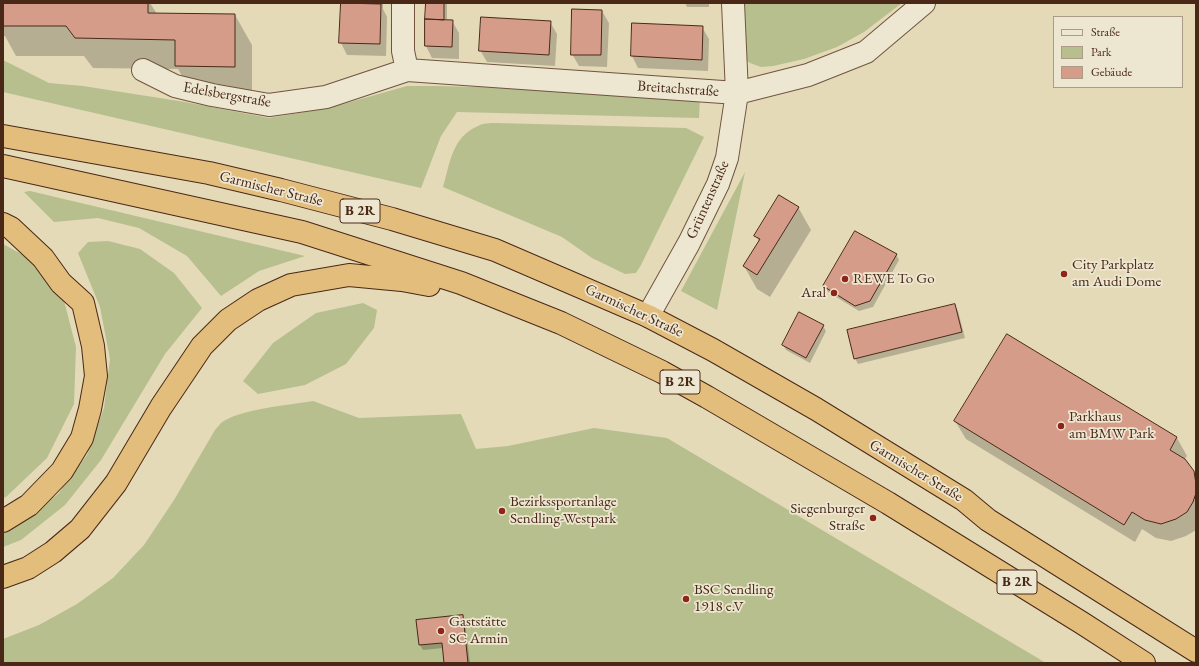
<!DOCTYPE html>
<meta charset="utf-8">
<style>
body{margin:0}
#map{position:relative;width:1199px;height:666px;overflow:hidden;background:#e4dab8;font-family:"EB Garamond",serif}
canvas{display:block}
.frame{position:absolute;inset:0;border:4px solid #4a2818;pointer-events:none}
.legend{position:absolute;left:1053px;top:16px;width:130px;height:72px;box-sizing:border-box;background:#ede7d1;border:1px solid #ac9b87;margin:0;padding:5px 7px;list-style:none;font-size:12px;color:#4a2818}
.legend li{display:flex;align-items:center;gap:8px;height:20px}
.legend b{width:20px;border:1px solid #ac9b87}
</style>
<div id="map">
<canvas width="1199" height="666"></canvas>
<div class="frame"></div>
<ul class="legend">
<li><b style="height:5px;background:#ede7d1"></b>Straße</li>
<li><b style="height:11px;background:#b6bf8d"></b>Park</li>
<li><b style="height:11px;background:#d69c8a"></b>Gebäude</li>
</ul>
</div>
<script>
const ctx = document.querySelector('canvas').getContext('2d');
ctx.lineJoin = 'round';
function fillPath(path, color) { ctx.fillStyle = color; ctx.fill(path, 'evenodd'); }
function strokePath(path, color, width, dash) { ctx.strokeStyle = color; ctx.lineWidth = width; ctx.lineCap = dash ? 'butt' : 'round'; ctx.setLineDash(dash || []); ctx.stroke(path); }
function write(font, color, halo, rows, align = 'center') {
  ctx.font = font + ' "EB Garamond",serif'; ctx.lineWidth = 3.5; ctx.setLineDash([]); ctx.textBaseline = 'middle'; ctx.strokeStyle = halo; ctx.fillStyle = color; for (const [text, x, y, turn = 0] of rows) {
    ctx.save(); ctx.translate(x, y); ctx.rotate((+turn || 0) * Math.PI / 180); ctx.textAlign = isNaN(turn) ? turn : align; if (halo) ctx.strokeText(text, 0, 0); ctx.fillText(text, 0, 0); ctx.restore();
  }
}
const green = new Path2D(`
 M744,3H902L864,32L837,47L804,59L773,66L761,67L750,63L743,58Z
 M3,60L49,83L83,86L185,102L269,118L329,108L407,86H436L564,89L700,96L699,118L457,112L441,136L421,188L3,92Z
 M496,123L686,128L704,137L641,265L636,273L625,274L592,258L562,237L443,187C450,163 452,137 478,126C483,123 490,123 496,123Z
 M745,172L717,310L681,291Z
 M30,191L305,256L259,271L221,296L187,256L139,228L98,218L54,222L24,192Z
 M108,241L140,249L174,273L202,308L165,354L101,460L65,505L21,540L3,547V530L21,522L58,494L87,455L104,408L110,359L100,307L78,253L88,242Z
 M3,244L25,256L62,293L76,347L74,404L47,458L6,497L3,498Z
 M363,303L377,310L374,328L346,364L305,385L258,394L243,381L273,343L316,313Z
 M313,401L359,418L461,414L476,449L508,446L594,428L667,438L1046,663H3V639L39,625L77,604L113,578L144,545L174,500L215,430C217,428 219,425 221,423C239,409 290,405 313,401Z`);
const shadow = new Path2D(`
 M3,3H150L157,14L235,15L252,45V97L193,96L178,69L93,68L84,56H16L5,36H3Z
 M364,3H383V9L387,17L386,56L347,55L341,43L365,4Z
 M427,3H447V19L428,18L452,21L459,33V59L432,58L426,46Z
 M685,3H709V7H687Z
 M602,11L609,23L607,67L579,66L572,54Z
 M550,22L557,34L555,66L487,62L480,50Z
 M633,24L702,27L709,39L708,71L638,68L632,56Z
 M798,207L811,230L770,297L757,289L744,266L759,242L756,236Z
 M896,254L899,260L873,307L859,311L828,292L825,286Z
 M955,305L958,311L965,338L858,364L855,358Z
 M823,326L826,331L810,363L786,350L783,345Z
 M1008,335L1177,438L1187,456L1184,460L1196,477V530L1186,536L1171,541L1156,538L1142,529L1135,542L966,439L955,421Z
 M462,616L465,622L470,663H445L443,648L423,650L420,645Z`);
const building = new Path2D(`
 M3,3H148V13L235,14V67L175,66V40L75,38L66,26H3Z
 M341,3L381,4L380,44L339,43Z
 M426,3H444V20L425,19Z
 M572,9L602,10L601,55H571Z
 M481,17L551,21L549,55L479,51Z
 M425,19L453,20L452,47L425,46Z
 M632,23L703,26L702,60L631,56Z
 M779,195L799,207L757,275L743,266L760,239L754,236Z
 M855,231L897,254L870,301L855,306L823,286Z
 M955,304L962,332L854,359L847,330Z
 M799,312L824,325L806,358L782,345Z
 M1007,334L1177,437L1170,450L1185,459L1194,471L1196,484V493L1193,502L1187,512L1176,519L1161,524L1145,520L1132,512L1124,525L954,421Z
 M463,615L468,663H444L442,643L419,645L416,620Z`);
const minor = new Path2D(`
 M403,3V51L407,70
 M143,70L175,86L212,95L269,105L326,97L407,70L737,93L808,75L866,52L924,3
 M648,316L689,243L718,184L727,158L737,93L733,3`);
const highway = new Path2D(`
 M3,136L209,173L281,190L392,219L495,250L648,316L713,350L816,409L964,500L988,520L1196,651
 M3,166L302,232L461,283L561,323L662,372L707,397L888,503L1082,623L1144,663
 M3,224L11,228L43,258L61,283L83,303L93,346L96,376L90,409L82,438L62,471L29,505L3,521
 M3,577L28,568L53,552L80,529L116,483L161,407L202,346L228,320L258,300L291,285L349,275L402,280L429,285`);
const markers = [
 [1064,274,4,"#8f2418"],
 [845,279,4,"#8f2418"],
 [834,293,4,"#8f2418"],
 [1061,426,4,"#8f2418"],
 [502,511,4,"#8f2418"],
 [873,518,4,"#8f2418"],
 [686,599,4,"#8f2418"],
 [441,631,4,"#8f2418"]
];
const shields = [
 [360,211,40],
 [680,382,40],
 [1017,582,40]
];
const shieldNames = [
 ["B 2R",360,211],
 ["B 2R",680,382],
 ["B 2R",1017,582]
];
const streetNames = [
 ["Breitachstraße",678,89,4],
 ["Edelsbergstraße",227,95,10],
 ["Garmischer Straße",271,189,14],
 ["Grüntenstraße",708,200,-66],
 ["Garmischer Straße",634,311,25],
 ["Garmischer Straße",916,471,31]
];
const poiNames = [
 ["City Parkplatz",1072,265],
 ["am Audi Dome",1072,282],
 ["REWE To Go",853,279],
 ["Aral",826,293,"right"],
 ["Parkhaus",1069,417],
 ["am BMW Park",1069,434],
 ["Bezirkssportanlage",510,502],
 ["Sendling-Westpark",510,519],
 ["Siegenburger",865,509,"right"],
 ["Straße",865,526,"right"],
 ["BSC Sendling",694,590],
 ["1918 e.V",694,607],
 ["Gaststätte",449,622],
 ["SC Armin",449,639]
];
fillPath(green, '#b6bf8d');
fillPath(shadow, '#0003');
fillPath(building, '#d69c8a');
strokePath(building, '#4a2818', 1);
strokePath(minor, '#705440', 24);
strokePath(highway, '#4a2818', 24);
strokePath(minor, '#ede7d1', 22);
strokePath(highway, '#e2bd7c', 22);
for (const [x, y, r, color] of markers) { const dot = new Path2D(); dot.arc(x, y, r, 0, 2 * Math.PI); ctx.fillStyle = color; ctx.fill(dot); strokePath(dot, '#ede7d1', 1.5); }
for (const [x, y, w] of shields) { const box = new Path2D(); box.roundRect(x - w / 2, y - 12, w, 24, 3); ctx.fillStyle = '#ede7d1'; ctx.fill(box); strokePath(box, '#4a2818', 1); }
write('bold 14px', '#4a2818', null, shieldNames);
write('15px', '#4a2818', '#ede7d1', streetNames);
write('15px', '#4a2818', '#ede7d1', poiNames, 'left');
</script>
